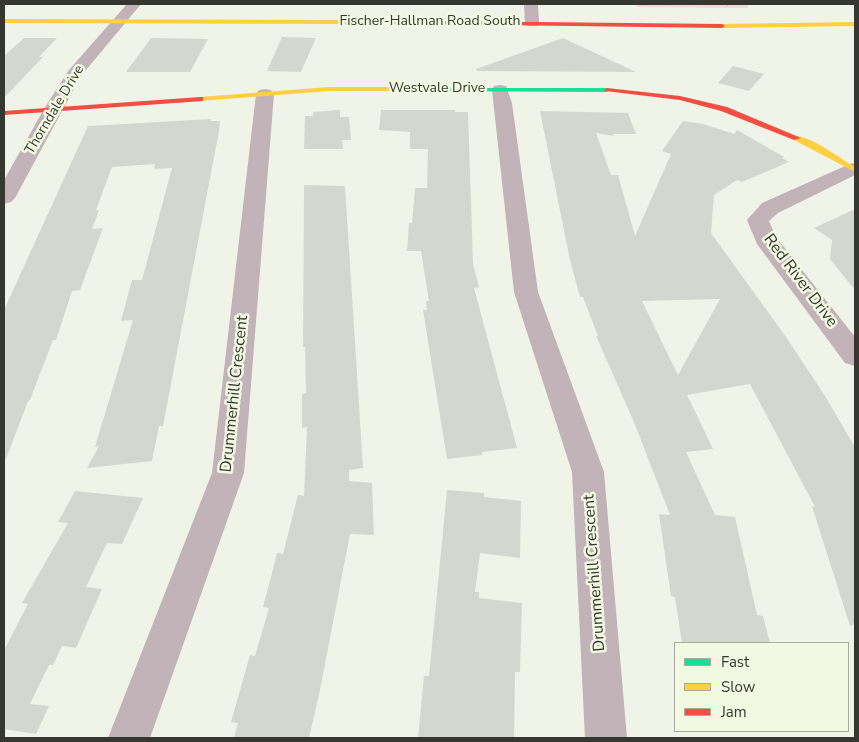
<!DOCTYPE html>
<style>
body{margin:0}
#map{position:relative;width:859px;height:742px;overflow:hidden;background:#f0f4e8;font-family:"Nunito Sans",sans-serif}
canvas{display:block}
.frame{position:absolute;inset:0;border:5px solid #363830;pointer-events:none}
.legend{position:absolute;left:674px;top:642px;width:175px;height:90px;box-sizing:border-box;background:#f2f9e3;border:1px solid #a7ac9b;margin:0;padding:6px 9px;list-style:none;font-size:15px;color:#363830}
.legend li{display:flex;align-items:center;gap:10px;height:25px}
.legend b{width:25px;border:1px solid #a7ac9b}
</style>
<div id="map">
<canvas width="859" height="742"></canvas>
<div class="frame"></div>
<ul class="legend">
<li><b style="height:6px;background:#16e098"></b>Fast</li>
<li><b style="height:6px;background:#ffcf43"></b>Slow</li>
<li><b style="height:6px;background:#f24e42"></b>Jam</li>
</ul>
</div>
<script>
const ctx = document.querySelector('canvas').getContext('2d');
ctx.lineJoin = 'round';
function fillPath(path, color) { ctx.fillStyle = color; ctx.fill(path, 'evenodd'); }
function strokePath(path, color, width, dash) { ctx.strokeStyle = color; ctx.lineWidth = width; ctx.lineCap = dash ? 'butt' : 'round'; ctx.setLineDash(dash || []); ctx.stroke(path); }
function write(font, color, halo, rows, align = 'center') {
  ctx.font = font + ' "Nunito Sans",sans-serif'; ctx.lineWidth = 5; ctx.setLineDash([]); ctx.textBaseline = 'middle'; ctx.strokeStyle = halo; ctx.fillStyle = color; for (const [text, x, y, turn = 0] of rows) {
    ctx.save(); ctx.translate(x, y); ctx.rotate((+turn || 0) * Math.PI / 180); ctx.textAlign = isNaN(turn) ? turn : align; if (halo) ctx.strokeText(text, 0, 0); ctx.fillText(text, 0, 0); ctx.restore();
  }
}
const green = new Path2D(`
 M637,4H748V8L637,7Z`);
const building = new Path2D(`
 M282,37L316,38L301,72L267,71Z
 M24,38H57L39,57H43L4,98V56Z
 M151,38L208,39L190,72H126Z
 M563,38L636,72L477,71L476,69Z
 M733,66L764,74L749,91L718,83Z
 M340,110V117H349L351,140H342L343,149H304L305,116H313V112Z
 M381,110H455V112H468L473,264L479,287L474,288L517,448L482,452V455L447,459L423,310H427L426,301H429L421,251H407L409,223H412L415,188H427L428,149H410V132L379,130Z
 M540,111L628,113L636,134H613L614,136L596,133L611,175H618L635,236L671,154L662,151L683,121L703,124L734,134L737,130L784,157L782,158L789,162L742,182L737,180L714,195L711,233L786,337L825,396L855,447V625L850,626L812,506L815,507L750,384L687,395L713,449L686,452L715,515L735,517L757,615L763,616L770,643H682L675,597L671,596L659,514L670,515L634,422L596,336H598L583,297H580L570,260ZM720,299L678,375L642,301Z
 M211,119L210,121H220L219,131L163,426H159L152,461L87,468L99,446L95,447L133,320L121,321L132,280H142L172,168L154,169L155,164L112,167L96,210H99L92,229L103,228L80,290L72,291L56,340H53L30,400L28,401L6,459H4V310L88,126Z
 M304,185L345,186L363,468L349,470V481L372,483L374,535L350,534L320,690L309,738H234L238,723L231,722L250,655L255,656L269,608L263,607L272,573L277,553L283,554L298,495L304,496L307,427L302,428V394L306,393L305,347H303Z
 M855,209V290L830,259L832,240L814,228Z
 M447,490L484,493V497L521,501L520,558L480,553L475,592H479V598L522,603L520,672H515L514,738H418L424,676H429Z
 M75,491L143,498L122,544L107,543L86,587L102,589L76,648L62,646L53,665H49L30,704L49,706L36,734L4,729V650L28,604L22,603L68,523L58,522Z`);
const path = new Path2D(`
 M727,5L729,4`);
const street = new Path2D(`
 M127,4H141L81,76L15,198L11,202L4,204V180L44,109L68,71Z
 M524,4H538L539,23L537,26H527L525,23Z
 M500,85L506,86L512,103L538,292L604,472L627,738H585L572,472L514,292L492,90L494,86Z
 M265,89L271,90L274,94L244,473L150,738H108L212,473L256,94L259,90Z
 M852,163L855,164V175L778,213L769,221L776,237L855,337V366L845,363L757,244L747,220L762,203Z`);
const fast = new Path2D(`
 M405,88H607L610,90L607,92L407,91L405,90Z`);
const slow = new Path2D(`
 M4,19L347,20L350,22L347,24L4,23Z
 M855,22V26L722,28L719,26L722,24Z
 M329,87H407L410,89L407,91H329L200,101L196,99L200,97Z
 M794,136C810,135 841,159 855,167V172L794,140Z`);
const jam = new Path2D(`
 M347,20L722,24L725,26L722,28L345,23L344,22Z
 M607,88L680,96L727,107L801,138L794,140L721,111L680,100L605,91L604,90Z
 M200,97H203V101L4,115V111Z`);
const farStreetnames = [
 ["Fischer-Hallman Road South",430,22],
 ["Westvale Drive",437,89],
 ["Thorndale Drive",55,110,-59]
];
const streetNames = [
 ["Red River Drive",800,281,53],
 ["Drummerhill Crescent",235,394,-84],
 ["Drummerhill Crescent",595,573,-94]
];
fillPath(green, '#f2d7dd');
fillPath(building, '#d4d7ce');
strokePath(path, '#bdb5b4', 2, [1, 1]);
fillPath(street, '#c1b3b7');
fillPath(fast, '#16e098');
fillPath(slow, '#ffcf43');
fillPath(jam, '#f24e42');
write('14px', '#363830', '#f2f9e3', farStreetnames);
write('16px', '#363830', '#f2f9e3', streetNames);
</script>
